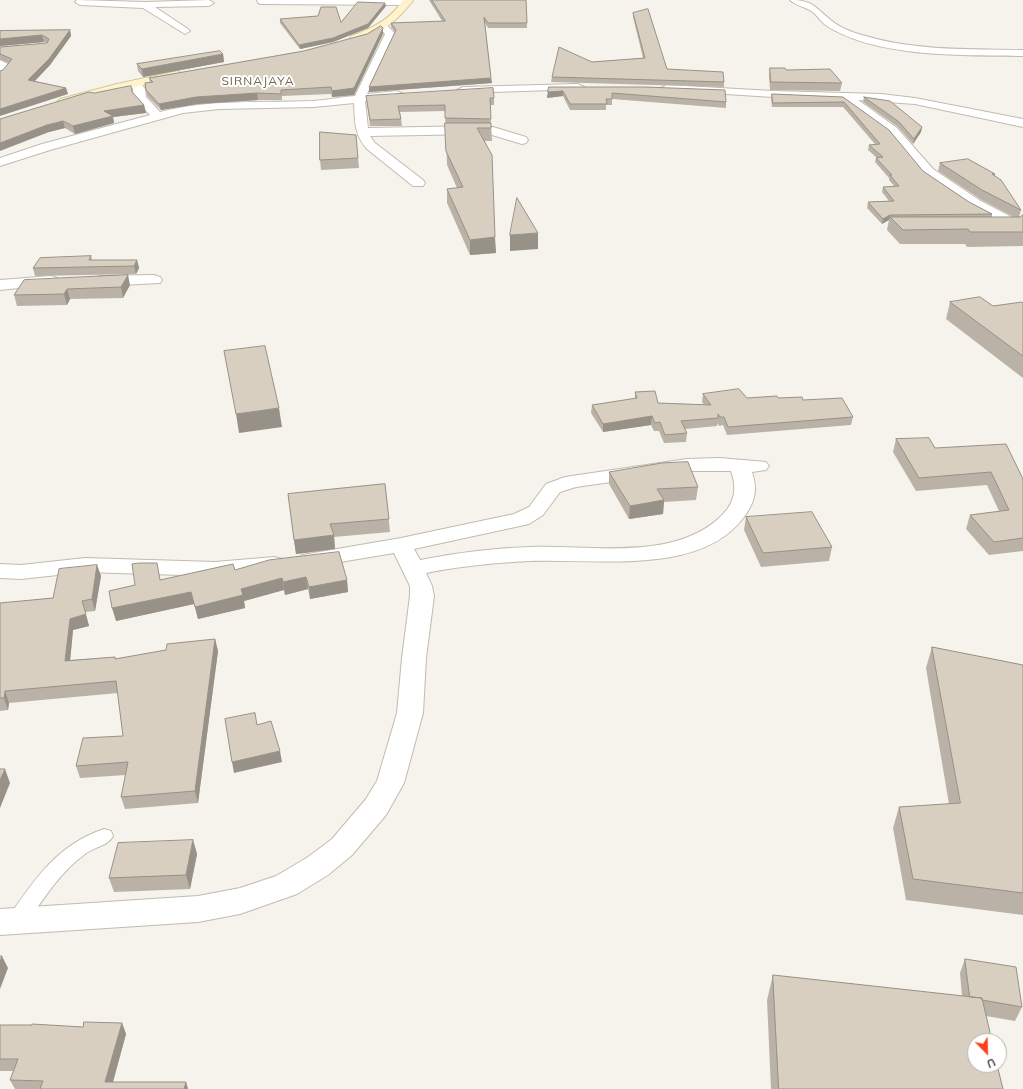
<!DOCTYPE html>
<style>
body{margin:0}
#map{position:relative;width:1023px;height:1089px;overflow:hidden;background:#f6f3ec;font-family:Mulish,sans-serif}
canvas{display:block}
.north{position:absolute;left:967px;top:1033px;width:40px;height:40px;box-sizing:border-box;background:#fff;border:1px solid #b7b4b0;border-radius:50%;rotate:157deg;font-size:11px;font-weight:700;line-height:16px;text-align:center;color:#4b4439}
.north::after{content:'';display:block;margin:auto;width:14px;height:18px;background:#fc3f1d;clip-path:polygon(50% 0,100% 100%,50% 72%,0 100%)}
</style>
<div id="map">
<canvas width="1023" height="1089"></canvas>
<div class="north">U</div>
</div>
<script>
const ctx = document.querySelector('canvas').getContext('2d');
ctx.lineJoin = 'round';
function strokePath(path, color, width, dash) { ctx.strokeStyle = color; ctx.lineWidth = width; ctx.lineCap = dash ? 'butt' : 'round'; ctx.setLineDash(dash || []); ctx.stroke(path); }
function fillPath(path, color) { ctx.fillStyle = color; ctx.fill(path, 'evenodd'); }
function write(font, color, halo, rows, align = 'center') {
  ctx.font = font + ' Mulish,sans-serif'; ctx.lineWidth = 4; ctx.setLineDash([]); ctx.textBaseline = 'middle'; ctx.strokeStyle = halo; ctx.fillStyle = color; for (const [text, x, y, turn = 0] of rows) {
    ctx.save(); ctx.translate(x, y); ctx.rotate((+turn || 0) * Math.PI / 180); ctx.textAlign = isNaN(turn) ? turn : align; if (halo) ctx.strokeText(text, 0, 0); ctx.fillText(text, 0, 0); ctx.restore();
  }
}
const lane = new Path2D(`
 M104,829L111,831L113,836C108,846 94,847 85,854C59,873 42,901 24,927L17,930L10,927L7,921L10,915C36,877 59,844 104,829Z`);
const street = new Path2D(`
 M77,0L145,2L209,0L214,3L209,6L155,7L188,29L190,31L185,34L143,8L80,5L75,2Z
 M257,0H410L412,2L407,5L261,4L258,3Z
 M790,0C814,0 815,8 832,21C839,27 853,33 862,35C914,51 969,49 1023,50V56C966,55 876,58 827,26C822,23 818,17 814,13C807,7 796,6 790,0Z
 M383,23L386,24L395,34L367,94L397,91L403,94L397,97L365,101L368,128L476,126L493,127L526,137L528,140L526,143L522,144L492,135L476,134L370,136L375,143L423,180L425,183L423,186H413L367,149C354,134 355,121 354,103L314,107L219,109L183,113L50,150L0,166V158L42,144L150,115L134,98L133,89L130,83L135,80L139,81L145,89L146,97L160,112C210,99 261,103 312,101C327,100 341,97 355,96L385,34L378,26Z
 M0,60L12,66L4,76L0,77Z
 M578,84L584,87L582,89L463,93L457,90L463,87Z
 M667,85L773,91L881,94L915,98L1023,119V127L915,104L858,100L897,128L933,169L979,200L1021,222L1023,225L1021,228H1011L969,206L923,175L889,134L842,99L773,97L663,90L661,88Z
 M154,275L160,277L162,280L160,283L100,286L94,284L92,281L94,278L100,276Z
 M51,276L57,278L59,281L57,284L0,290V280Z
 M720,458L766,462L769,466L766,470L752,472C758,490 755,502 744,517C700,577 594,558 529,561C494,563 460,566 426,573L432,586L434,596L426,658L423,713L404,783L386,815L352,855L328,875L297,894L240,914L198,922L0,935V909L198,896L240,888L276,876L308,857L332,839L366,799L377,781L397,713L402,658L410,596V586L394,553L310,567L302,565L299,560L302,555L401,538L514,514L529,507L546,484L565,477L687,459ZM687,471H731C738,491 734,505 718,519C670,561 590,545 531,547C494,548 456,553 420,560L414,549L529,524L543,515L560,492L576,487Z
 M274,557L282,559L285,564L282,569L215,576L85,572L21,579L0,578V564L21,565L85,558L215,562Z`);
const secondary = new Path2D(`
 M403,0H413C403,15 371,45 351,40L350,38L351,36C372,29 391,19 403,0Z
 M178,71L183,74L182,76L64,104L58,101L60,99L117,84Z`);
const wall = new Path2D(`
 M429,0H526L527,28H488L485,23L491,78L492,83L369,92V87L395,32L391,27V23L442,21Z
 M386,6L368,28L333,42L300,49L280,23V19L341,22Z
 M633,13L667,69L724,82V87L551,82L552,77L592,62L643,58L633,17Z
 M70,30L71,36L50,65L35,81L66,88L68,94L3,70L9,63L0,60V47L47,43L44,42L0,46V31Z
 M383,34L354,95L332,97L331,94L282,96V100H258L198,104L161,110L147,96L145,83H150L149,78L304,51Z
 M223,54L224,62L143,77L138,71L137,64Z
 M770,68L786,70L842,83L840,91L770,90L769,76Z
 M549,87L726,102V108L612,99V105H606V110H570L563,96L547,98Z
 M132,92L144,105L146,113L113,117L114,123L75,134L65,128L49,132L94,93Z
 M772,94L843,97L923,171L969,202L992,214V217H1014L980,199L938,171L940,163L995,174V176L1021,210L1019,217L1023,215V246L967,247L965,244H900L887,230L889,220L882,224L867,208L868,202L889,201L882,192L883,187L894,186L889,180V178L875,162L876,158H877L868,150L869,145L875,144L843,107H772L771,98Z
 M366,96L494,98V105H490L492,141H485L496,253L470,255L447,203V189L457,188L447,165L445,111L400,112L402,126H370Z
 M864,97L922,127L921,132L913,144L898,127L863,102Z
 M356,135L359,168L321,170L320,160Z
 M91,256L92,260H137L139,268L136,274L35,276L33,268Z
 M24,280L130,285L123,298L70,299L67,305L17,306L14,295Z
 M950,302L993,306L1023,303V378L946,319Z
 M635,392L658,403L704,405L702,402L703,394L747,398H778L803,400L853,417L851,425L727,435L723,425L719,426L718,423L717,426L685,429L687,433L686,442L664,443L659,431H654L651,425L603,432L591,413L592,405L635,399Z
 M896,439L935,448L1023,479V551L989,555L966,529L970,515L999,511L987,485L916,491L893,452Z
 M609,472L698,487L696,500L664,502L663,514L629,519L609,484Z
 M385,484L390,532L334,537L335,549L296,554L288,494Z
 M746,517L832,547L829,561L761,567L744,530Z
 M97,565L101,576L95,611L85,612L89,626L73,630L70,660L115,657L116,659L166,650L215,639L218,651L198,803L125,809L121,797L126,775L80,778L76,766L123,736L118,693L9,703L8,710L0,711V603L53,598Z
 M235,570L347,580L348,592L310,599L308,589L285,595L284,590L244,601L245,608L198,619L194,604L116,621L135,585L161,580Z
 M932,647L1023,665V915L906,900L893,828L899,807L949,804L926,668Z
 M193,840L197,854L190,889L114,892L109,878Z
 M965,959L1022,1007L1015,1021L986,1016L1003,1089H771L767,1000L773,975L962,996L960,973Z
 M122,1023L126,1034L113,1082H186L188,1089H15L10,1080L14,1071H0V1025L83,1027Z`);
const shadedWall = new Path2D(`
 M385,3L386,6L368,28L333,42L300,49L299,45Z
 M383,28V34L354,95L332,97V91Z
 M70,30L71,36L50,65L29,87L28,80Z
 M42,35L44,42L0,46V39Z
 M223,54L224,62L143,77L142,69Z
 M491,78L492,83L369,92V87Z
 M66,88L68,94L0,116V109Z
 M563,91V96L547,98L548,92Z
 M257,93L258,100L198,104L161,110L159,104L196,97Z
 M144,105L146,113L113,117L114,123L75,134L73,126L104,111Z
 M63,121L65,128L49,132L0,151V143L47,125Z
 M922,127L921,132L913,144L914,139Z
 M890,215L889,220L882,224L883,219Z
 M538,233V249L510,251V235Z
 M495,237L496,253L470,255V240Z
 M137,260L139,268L136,274L134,266Z
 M128,275L130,285L123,298L121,287Z
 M67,289L70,299L67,305L64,294Z
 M279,408L282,427L239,433L236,414Z
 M652,416L651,425L603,432V424Z
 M664,500L663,514L629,519L630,506Z
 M334,535L335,549L296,554L294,540Z
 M97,565L101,576L95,611L92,599Z
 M306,577L308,589L285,595L283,582Z
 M282,578L284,590L244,601L245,608L198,619L195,607L241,589Z
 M347,580L348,592L310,599L309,587Z
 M191,592L194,604L116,621L112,608Z
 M86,614L89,626L73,630L69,673L65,661L70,619Z
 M215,639L218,651L198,803L195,791Z
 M5,691L9,703L8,710L4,698Z
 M280,751L282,762L234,773L232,762Z
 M5,769L10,783L0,808V780Z
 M193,840L197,854L190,889L186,875Z
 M2,956L8,968L0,989V962Z
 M122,1023L126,1034L111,1089L105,1082Z
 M186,1082L188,1089H184Z`);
const building = new Path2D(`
 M432,0H526L527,23H488L484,17L491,78L369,87L396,30L391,23L445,21Z
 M358,2L385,3L368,24L333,38L299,45L280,19L318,16L321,7H336L341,22Z
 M648,9L667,69L723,72L724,82L552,77L559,47L592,62L645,58L633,13Z
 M381,26L383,28L354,88L332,91L331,87L281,90V94L257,93L196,97L159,104L146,90L145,83L153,82L149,78L304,51L367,34Z
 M70,30L49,59L28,80L66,88L0,109V71L3,70L12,59L0,54V47L47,43L49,39L42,35L0,39V31Z
 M220,51L223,54L142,69L137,64Z
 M770,68H785L786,70L830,69L842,83L771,82Z
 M131,86L132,92L144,105L104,111L113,116L73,126L63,121L47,125L0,143V119L89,92L94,93Z
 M549,87H645L725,90L726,102L612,93V99H606L607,104H570L563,91L548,92Z
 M493,88L494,98H490L491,119L445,118V105L398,106L401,119L370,120L366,96Z
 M772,94L843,97L889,130L923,171L969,202L992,214L890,215L883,219L868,202L894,201L883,187L899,186L890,175H892L876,158L883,157L869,145L880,144L844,102L773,103Z
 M864,97L890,101L922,127L914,139L899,122Z
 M445,123H491V128H477L492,155L495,237L470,240L447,189L463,187L446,151Z
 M320,132L356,135L358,158L320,160Z
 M968,159L995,174H992L1001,180L1021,210L982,190L940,163Z
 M517,198L538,233L510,235Z
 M1023,215V232H970L968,229L903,230L890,217H1020Z
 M91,256L89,260H137L134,266L33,268L40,258Z
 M128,275L121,287L67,289L64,294L14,295L24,280Z
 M980,297L993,306L1022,302L1023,303V356L950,302Z
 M265,346L279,408L236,414L224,351Z
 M739,389L747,398L777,396L778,398L802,397L803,400L842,398L853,417L728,427L724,417H720L718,414V418L681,421L687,433L665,435L660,422L655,423L652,416L603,424L592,405L637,398L635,392L655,391L658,403L711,405L703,394Z
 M929,438L935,448L1006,444L1023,479V538L994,542L970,515L1009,510L991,472L919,478L896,439Z
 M688,462L698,487L657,489L664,500L630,506L609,472L662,463Z
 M385,484L389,519L330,524L334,535L294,540L288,494Z
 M812,512L832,547L763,553L746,517Z
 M339,552L347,580L309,587L306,577L283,582L282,578L241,589L243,595L195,607L191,592L112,608L109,591L135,585L132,564L139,563H157L160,580L233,564L235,570L269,560Z
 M97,565L92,599L82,601L86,614L70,619L65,661L115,657V659L166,650L167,644L215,639L195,791L121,797L128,762L76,766L83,738L123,736L116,681L5,691L4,698H0V603L53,598L59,569Z
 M932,647L1023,665V893L913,879L899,807L960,803Z
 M255,713L257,725L271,721L280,751L232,762L225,719Z
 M0,769H5L0,780Z
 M193,840L186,875L109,878L118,843Z
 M0,956H2L0,962Z
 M965,959L1016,967L1022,1007L982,1000V998L970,997Z
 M773,975L982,998L992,1041H975V1065H997L1003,1089H779Z
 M84,1022L122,1023L105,1082H186L184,1089H40L43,1081L10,1080L18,1059H0V1025H32V1024L83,1027Z`);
const farQuarternames = [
 ["SIRNAJAYA",258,81]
];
strokePath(lane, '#c2bbae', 2);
strokePath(street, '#c2bbae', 2);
strokePath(secondary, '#d6c79b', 2);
fillPath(lane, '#fff');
fillPath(street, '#fff');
fillPath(secondary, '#fff3cd');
fillPath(wall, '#bab2a6');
fillPath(shadedWall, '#979187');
fillPath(building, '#d8cfc1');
strokePath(building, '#979187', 1);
ctx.letterSpacing = '1px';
write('12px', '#6e6250', '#fff', farQuarternames);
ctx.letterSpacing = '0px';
</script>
